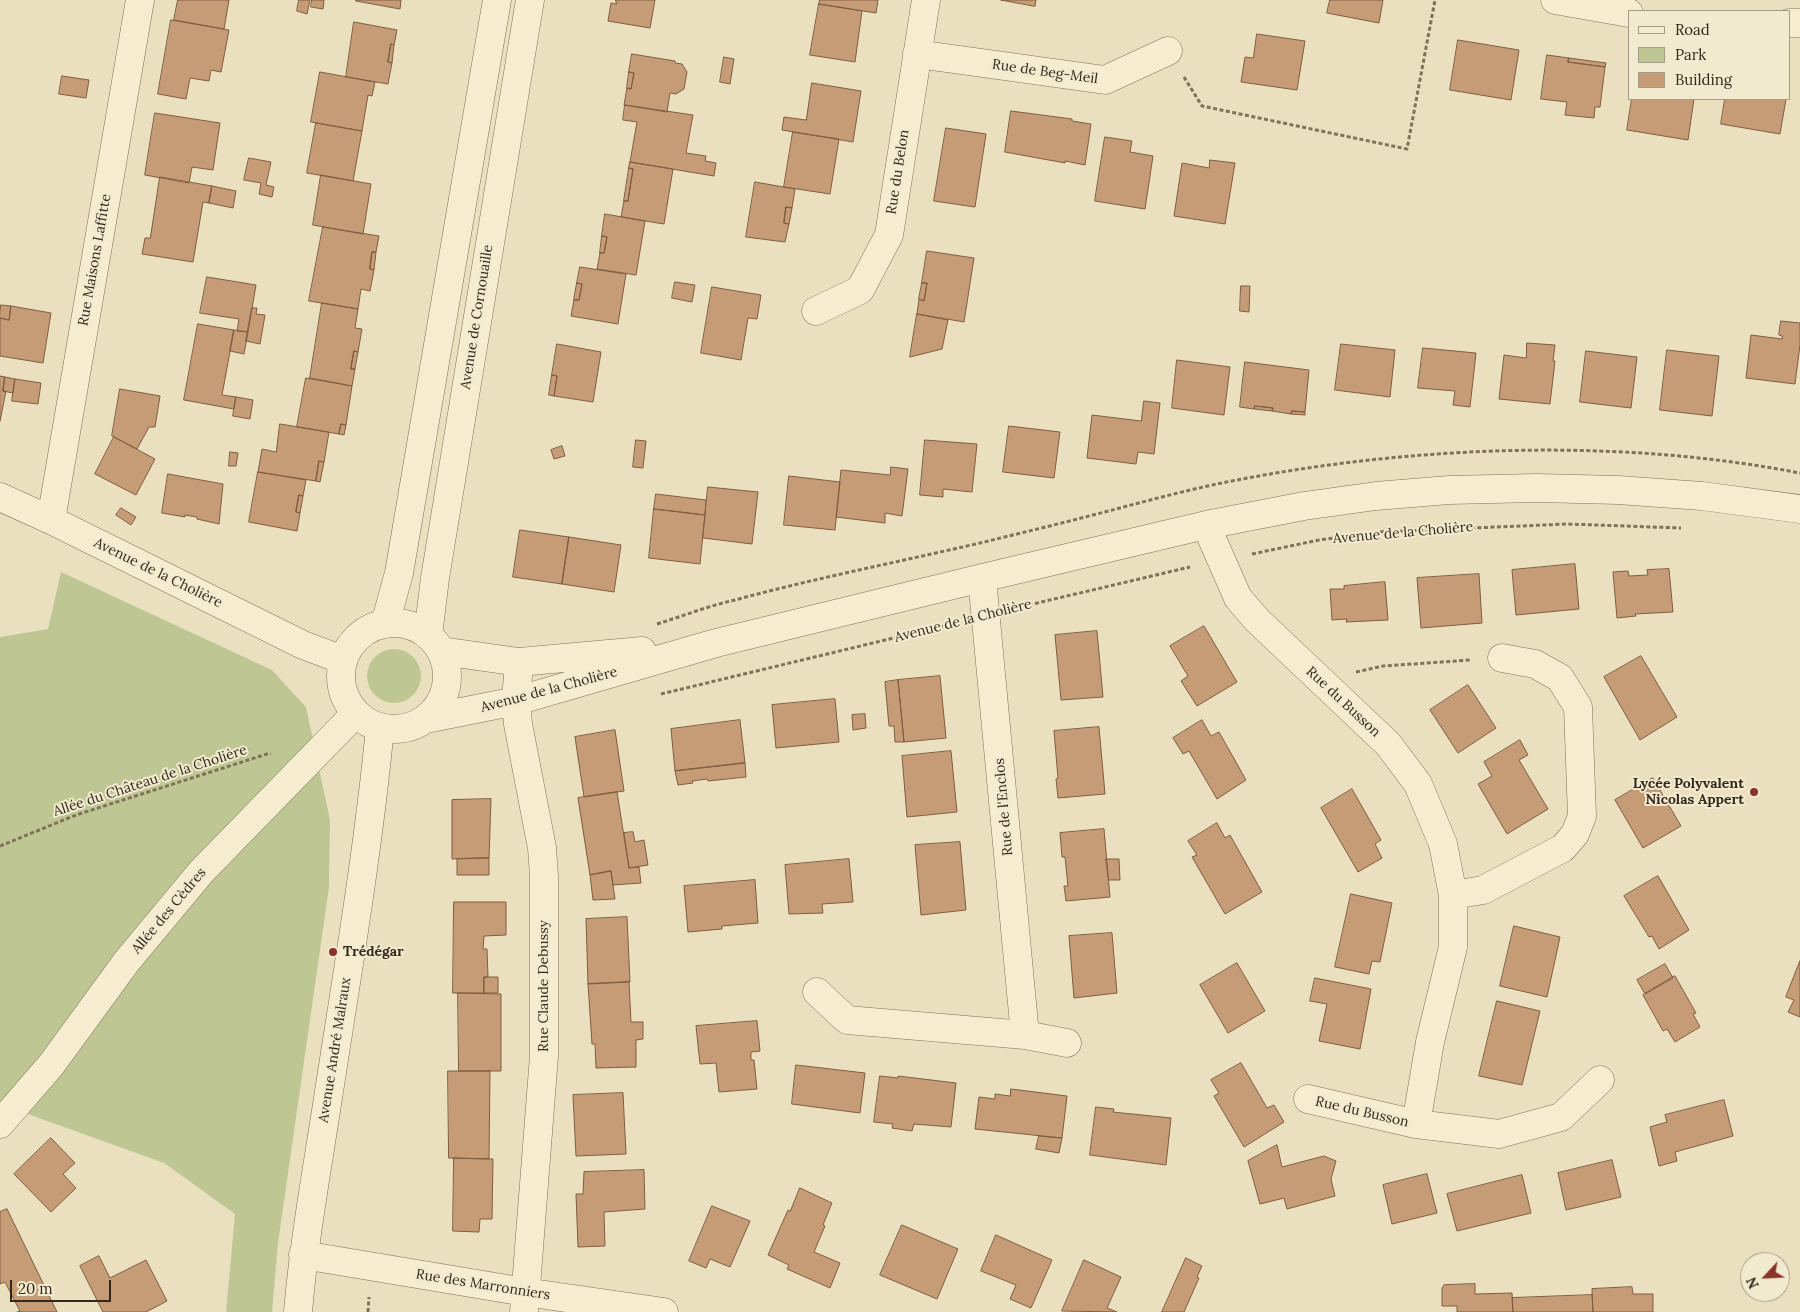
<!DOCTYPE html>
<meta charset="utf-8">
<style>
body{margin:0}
#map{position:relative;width:1800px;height:1312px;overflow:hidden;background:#eae0bf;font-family:Lora,serif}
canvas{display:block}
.legend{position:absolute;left:1628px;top:10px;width:162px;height:90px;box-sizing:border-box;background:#f2eace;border:1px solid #a59c87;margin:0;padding:6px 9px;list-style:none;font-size:15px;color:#32281c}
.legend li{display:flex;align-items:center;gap:10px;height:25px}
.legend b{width:25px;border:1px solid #a59c87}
.north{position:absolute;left:1740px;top:1252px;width:50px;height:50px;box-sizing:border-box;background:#f2eace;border:1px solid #a59c87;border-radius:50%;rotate:245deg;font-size:14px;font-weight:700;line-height:20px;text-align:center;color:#32281c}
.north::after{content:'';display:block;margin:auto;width:18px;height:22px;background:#8c322d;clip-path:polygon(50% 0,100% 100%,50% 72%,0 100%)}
.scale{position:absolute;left:10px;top:1280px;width:101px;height:22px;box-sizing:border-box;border:2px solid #32281c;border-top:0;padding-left:6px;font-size:15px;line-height:18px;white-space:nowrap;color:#32281c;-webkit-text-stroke:4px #f2eace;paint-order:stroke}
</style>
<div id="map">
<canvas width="1800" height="1312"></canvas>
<ul class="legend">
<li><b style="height:6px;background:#f6edd1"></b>Road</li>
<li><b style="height:14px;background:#bec794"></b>Park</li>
<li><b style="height:14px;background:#c69c77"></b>Building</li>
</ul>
<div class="north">N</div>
<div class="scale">20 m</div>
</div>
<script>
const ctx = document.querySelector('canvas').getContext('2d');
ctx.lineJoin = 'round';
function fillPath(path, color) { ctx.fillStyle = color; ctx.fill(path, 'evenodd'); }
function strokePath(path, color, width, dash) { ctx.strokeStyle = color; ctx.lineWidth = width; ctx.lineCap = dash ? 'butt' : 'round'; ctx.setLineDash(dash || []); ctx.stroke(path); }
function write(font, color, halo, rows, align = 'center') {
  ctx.font = font + ' Lora,serif'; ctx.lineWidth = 4; ctx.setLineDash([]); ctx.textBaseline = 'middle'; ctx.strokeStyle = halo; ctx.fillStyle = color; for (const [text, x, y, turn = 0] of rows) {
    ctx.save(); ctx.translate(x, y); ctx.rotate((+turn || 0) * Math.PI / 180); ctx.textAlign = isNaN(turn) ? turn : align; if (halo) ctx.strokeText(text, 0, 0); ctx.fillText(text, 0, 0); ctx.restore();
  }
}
const green = new Path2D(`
 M61,572L272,670L306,707L330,820L329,887L278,1243L272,1312H226L235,1214L164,1163L0,1104V637L48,629Z
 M367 676a27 27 0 1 1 54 0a27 27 0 1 1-54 0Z`);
const building = new Path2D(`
 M178,0H229L224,29L174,20Z
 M299,0H310L307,14L297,11Z
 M312,0H324L323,9L311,7Z
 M356,0H401L400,9L356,1Z
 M616,0H655L650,28L608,21L611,3L616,4Z
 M820,0H878L876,13L819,4Z
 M1001,0H1036L1035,6Z
 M1330,0H1383L1379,23L1327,13Z
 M819,4L862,11L855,62L810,55Z
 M171,20L229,30L221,72L211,70L209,81L190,78L186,99L158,94Z
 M354,22L397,30L394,45L391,44L388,62L392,63L388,84L346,77Z
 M1257,34L1305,41L1297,90L1241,82L1245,57L1253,58Z
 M1458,40L1519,50L1511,100L1450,90Z
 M391,44L394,45L392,63L388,62Z
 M632,54L675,61V63L682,64L687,72L684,89L676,94L670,93L667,112L624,105L627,88L631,89L634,73L629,72Z
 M1547,55L1569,58L1568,62L1605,67L1600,107H1595L1594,118L1565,115L1567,102L1541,99Z
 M724,57L734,59L730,84L720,82Z
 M1569,58L1606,63L1605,67L1568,62Z
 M320,72L375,82L372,96L368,95L362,131L311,122Z
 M629,72L634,73L631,89L627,88Z
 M62,76L89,80L86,98L59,94Z
 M812,83L861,91L853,142L782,130L784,117L806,120Z
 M1632,99H1694L1688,140L1627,130Z
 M1725,99H1786L1780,134L1721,124Z
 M625,105L693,115L686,153L706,156L705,161L716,163L714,176L630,162L637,122L623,120Z
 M1011,111L1072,119V121L1091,124L1085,165L1065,161V163L1005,152Z
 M155,113L220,123L213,170L192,167L189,183L145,175Z
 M316,123L362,131L353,181L307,173Z
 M946,128L986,134L975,207L934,201Z
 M793,132L839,139L830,194L784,187Z
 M1105,137L1132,141L1130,152L1153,156L1145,209L1095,201Z
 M249,158L271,162L266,185L274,187L272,197L259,194L261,183L244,180Z
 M1210,160L1235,163L1225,224L1174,216L1182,163L1209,168Z
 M630,162L673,169L664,224L621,217L624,201H628L633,169L629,168Z
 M629,168L633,169L628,201H624Z
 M321,175L371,184L363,234L313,225Z
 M160,177L212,186L209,203L203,202L193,262L142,254L145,238H150Z
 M755,182L795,189L792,208L786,207L784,223L789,224L785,242L746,237Z
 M212,186L236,191L233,208L209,203Z
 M786,207L792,208L789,224L784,223Z
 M605,214L645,221L636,275L597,269L600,253H604L607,237L602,236Z
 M323,227L379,236L376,252H372L370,269L374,270L370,291L361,289L358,309L309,301Z
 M602,236L607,237L604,253H600Z
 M927,251L974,258L964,322L917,314L919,299L924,301L927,283H922Z
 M372,252H376L374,270L370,269Z
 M580,267L626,274L618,324L571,316L574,300H579L582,284L577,283Z
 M207,277L256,285L248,332L237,331L239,319L200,313Z
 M675,282L695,285L692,302L672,298Z
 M577,283L582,284L579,300H574Z
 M922,283H927L924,301L919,299Z
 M1241,286H1250L1249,312L1240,311Z
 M712,287L761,295L757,319L748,318L741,360L701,353Z
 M322,303L358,309L355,328L362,329L358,352L354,351L351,369H355L352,386L310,378Z
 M1,305L11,306L9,320L0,318Z
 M11,306L51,313L43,363L0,356V318L9,320Z
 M252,308H257L256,314L265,315L260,344L246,341Z
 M917,314L948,320L942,349L910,357Z
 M1781,321L1800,323V345L1795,384L1746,378L1751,335L1782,339V336L1779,335Z
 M198,324L234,330L222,395L236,397L234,409L184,400Z
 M234,330L248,332L244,354L230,351Z
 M1527,343L1555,345L1553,361H1555L1550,404L1499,399L1504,355L1526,358Z
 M557,344L601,352L593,402L554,396L557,376L552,375Z
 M1341,344L1395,350L1390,397L1335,390Z
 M1423,348L1476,353L1470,407L1453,405L1455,391L1418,388Z
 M1667,350L1719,356L1712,416L1660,410Z
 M354,351L358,352L355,369H351Z
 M1586,351L1637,357L1631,408L1580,402Z
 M1177,360L1230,367L1224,415L1172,408Z
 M1245,362L1309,370L1305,412L1292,411L1291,414L1272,411L1273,408L1255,406L1254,409L1240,407Z
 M552,375L557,376L554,396L549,395Z
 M0,376L5,377L3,391H6L0,421Z
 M5,377L15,379L13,393L3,391Z
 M306,378L352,386L346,425L341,424L339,434L297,427Z
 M15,379L41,383L38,404L12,401Z
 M120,389L160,396L155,427H149L137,449L112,436Z
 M236,397L253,400L250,419L233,416Z
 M1144,401L1160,403L1154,454L1138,452L1136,464L1087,458L1092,415L1141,421Z
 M1255,406L1273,408L1272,411L1254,409Z
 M1292,411L1305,412V415L1291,414Z
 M280,424L329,432L324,462L319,461L316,481L258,472L262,449L276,452Z
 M341,424L346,425L344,435L339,434Z
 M1009,426L1060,432L1054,478L1003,472Z
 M114,437L155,459L136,495L95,474Z
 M636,440L646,441L643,468L633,467Z
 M925,440L977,444L972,492L943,489V497L920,495Z
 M562,446L565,456L554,459L551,450Z
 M230,452L238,453L236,466H229Z
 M319,461L324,462L320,482L316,481Z
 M891,467L908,469L902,516L885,513V523L836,517L841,470L890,475Z
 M258,472L306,480L303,496L299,495L296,512L300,513L297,531L249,522Z
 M168,474L223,484L219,524L197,519V517L185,515V517L162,513Z
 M789,476L840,482L835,530L784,525Z
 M708,487L758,492L752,544L703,538Z
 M656,494L706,500L705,515L654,509Z
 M299,495L303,496L300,513L296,512Z
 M121,508L136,517L131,525L116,515Z
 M654,509L705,515L700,564L649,558Z
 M520,530L569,537L562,584L513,577Z
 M569,537L621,545L614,592L562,584Z
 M1575,564L1579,609L1516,615L1512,570Z
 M1669,569L1673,612L1635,614L1636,616L1617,618L1613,572L1628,571L1629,576L1648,575L1647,570Z
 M1479,574L1482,623L1421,628L1417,578Z
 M1385,582L1388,620L1346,622L1347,619L1332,620L1330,589H1344V586Z
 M1204,626L1237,682L1197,706L1181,681L1188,676L1170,646Z
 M1097,631L1103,697L1061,700L1055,635Z
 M1641,656L1677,717L1640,740L1604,677Z
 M940,676L946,738L904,742L898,680Z
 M898,680L904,742H895L894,726H889L885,682Z
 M1468,685L1496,728L1458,753L1430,710Z
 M835,699L839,742L776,748L772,705Z
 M865,714L866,728L853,730L852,715Z
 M740,720L745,763L675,771L671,729Z
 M1202,720L1211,736L1219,732L1246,780L1217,799L1189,751L1183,754L1173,738Z
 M1099,727L1105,794L1058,798L1056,779L1058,778L1054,731Z
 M615,730L624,791L584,797L575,737Z
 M1520,740L1528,755L1519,760L1548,809L1507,834L1478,784L1492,776L1484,762Z
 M951,751L957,812L907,817L902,756Z
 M745,763L746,777L708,781L707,779L692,781L693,783L678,785L675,771Z
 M1653,778L1681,826L1643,848L1615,800Z
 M1352,789L1381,840L1375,844L1382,858L1358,872L1321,808Z
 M617,792L629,868L639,867L641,883L613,885L611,871L590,875L578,798Z
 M491,799L489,858L452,859V800Z
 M1217,823L1225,838L1230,835L1262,892L1225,914L1192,857L1197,855L1188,841Z
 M1104,829L1110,897L1066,901L1064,886H1068L1065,857H1062L1060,833Z
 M633,832L635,842L644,840L648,865L629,868L624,833Z
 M960,842L966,910L921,915L915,845Z
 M489,858V875H457V859Z
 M849,859L853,902L822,904L823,913L789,914L785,865Z
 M1106,859H1119L1120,880H1109Z
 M611,871L615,899L593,900L590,875Z
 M1658,876L1689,930L1659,949L1652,936L1649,937L1624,896Z
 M755,880L758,923L722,926V929L688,932L684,886Z
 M1351,894L1392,903L1380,962L1372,961L1369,974L1335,967Z
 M454,902H506V935L484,936L483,949H487L488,977H484V993H453Z
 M627,917L630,982L588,984L586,919Z
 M1514,926L1560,937L1547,997L1500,986Z
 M1112,933L1117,993L1074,998L1069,936Z
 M1800,961V1017L1788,1012L1794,1000L1786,997Z
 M1237,963L1265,1011L1228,1033L1200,985Z
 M1665,964L1673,978L1645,994L1637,980Z
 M1675,976L1696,1013L1693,1014L1700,1027L1675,1042L1667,1029L1663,1031L1643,995Z
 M484,977H498V993H484Z
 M1315,978L1371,989L1360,1049L1319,1041L1327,1004L1310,1001Z
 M629,982L631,1022H643V1039L636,1040V1067L596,1068L595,1044H592L588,984Z
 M458,993L501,994V1071H459Z
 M1497,1001L1540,1011L1522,1085L1479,1076Z
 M757,1021L760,1051L751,1052V1060H754L757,1089L719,1092L716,1063L700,1064L696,1026Z
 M1241,1063L1267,1108L1274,1105L1284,1122L1244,1147L1214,1096L1219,1093L1211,1080Z
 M796,1065L865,1073L860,1113L792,1104Z
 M448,1071H490L489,1159L449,1158Z
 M880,1076L898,1078V1076L956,1083L951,1127L914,1124L912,1131L892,1128L893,1124L874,1122Z
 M1011,1089L1067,1096L1062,1138L975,1129L979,1097L995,1099V1094L1010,1096Z
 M623,1093L626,1154L576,1156L573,1095Z
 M1724,1100L1733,1136L1675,1152L1677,1161L1659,1166L1650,1127L1667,1122L1665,1115Z
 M1096,1107L1114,1109L1113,1112L1171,1118L1166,1165L1090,1155Z
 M1039,1136L1062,1138L1059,1153L1036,1149Z
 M51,1138L75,1163L63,1174L76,1188L51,1212L14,1174Z
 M1277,1145L1282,1167L1324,1156L1336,1161L1331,1179L1335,1196L1287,1209L1284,1198L1260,1204L1248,1161Z
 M454,1158L493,1159L492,1219H480L479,1232L453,1231Z
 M1612,1160L1621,1197L1566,1210L1558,1173Z
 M644,1170L645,1209L604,1212L605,1246L578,1247L576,1194H583L584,1172Z
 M1427,1174L1437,1213L1392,1224L1383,1185Z
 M1522,1175L1531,1213L1457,1231L1447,1194Z
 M800,1188L832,1203L823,1225L825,1226L814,1252L840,1263L830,1288L787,1269L789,1265L768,1255L788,1210L790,1211Z
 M712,1206L750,1221L730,1267L710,1259L706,1268L689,1261Z
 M7,1209L57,1312H17L20,1311L5,1282L0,1284V1212Z
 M902,1225L958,1249L937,1299L880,1275Z
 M996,1235L1052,1260L1031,1308L1010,1299L1016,1285L981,1271Z
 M99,1256L110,1278L146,1260L167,1301L146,1312H103L80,1266Z
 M1186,1258L1202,1266L1197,1277L1199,1278L1184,1312H1162Z
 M1084,1260L1121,1277L1107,1308L1117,1312L1062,1311Z
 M1475,1284V1294L1512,1293L1513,1312H1457V1306H1442V1288L1444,1285Z
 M1632,1287L1633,1294H1653V1312H1593L1592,1289Z
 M1592,1295L1593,1312H1513L1512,1298Z`);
const path = new Path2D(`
 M1184,77L1202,106L1407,149L1435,0
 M1252,554L1319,540L1379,532L1568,524L1681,528
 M1016,608L1190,567
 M657,624C683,616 708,606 735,600C816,578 898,562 980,543C1025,532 1071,521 1116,509C1161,497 1207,485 1253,477C1429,445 1624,439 1800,473
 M1356,672L1383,666L1471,660
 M661,694L956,623
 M0,846L76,815L267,754H271
 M368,1312L369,1297`);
const minor = new Path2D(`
 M1555,0L1629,13
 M1789,23H1800
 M917,54L1105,80L1168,51
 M816,311L860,290L889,235L926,0
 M0,497L51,520L303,645L343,660
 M51,520L140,0
 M1206,525L1238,598L1257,620L1388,744L1418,784L1443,844L1453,895V947L1430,1042L1416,1124
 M982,578L1025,1035
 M341 676a53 53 0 1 1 106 0a53 53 0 1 1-106 0Z
 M385,624L399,573L497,0
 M428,635L435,578L530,0
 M441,651L519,662L642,651
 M519,662L516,701L518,724L542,848L544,876V1056L524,1312
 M426,719L516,701L716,643L982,578L1206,525L1304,506L1376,496L1449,490L1537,488L1618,490L1702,496L1800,509
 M1453,895L1483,890L1563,848L1575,834L1582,816L1578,707L1560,678L1535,664L1502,658
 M817,992L847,1020L1025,1035L1067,1043
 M1308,1099L1416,1124L1499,1134L1561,1117L1600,1080
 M0,1124L51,1065L127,961L201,872L356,713
 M303,1255L525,1292L664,1312
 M298,1312C304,1240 317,1170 328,1098C347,975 368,852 380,728`);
const markers = [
 [1754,792,5,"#8c322d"],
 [333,952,5,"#8c322d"]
];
const streetNames = [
 ["Rue de Beg-Meil",1045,72,8],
 ["Rue du Belon",898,172,-81],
 ["Rue Maisons Laffitte",95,260,-80],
 ["Avenue de Cornouaille",477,317,-81],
 ["Avenue de la Cholière",1403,533,-5],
 ["Avenue de la Cholière",158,573,26],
 ["Avenue de la Cholière",963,621,-14],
 ["Avenue de la Cholière",549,690,-15],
 ["Rue du Busson",1343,702,43],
 ["Allée du Château de la Cholière",150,781,-18],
 ["Rue de l'Enclos",1004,807,-95],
 ["Allée des Cèdres",169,911,-50],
 ["Rue Claude Debussy",544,986,-90],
 ["Avenue André Malraux",335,1050,-81],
 ["Rue du Busson",1362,1112,13],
 ["Rue des Marronniers",483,1285,9]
];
const poiNames = [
 ["Lycée Polyvalent",1744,784],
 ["Nicolas Appert",1744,800],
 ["Trédégar",343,952,"left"]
];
fillPath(green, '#bec794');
fillPath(building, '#c69c77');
strokePath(building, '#7f5d40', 1);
strokePath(minor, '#817158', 29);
strokePath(path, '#817158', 3, [4, 2.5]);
strokePath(minor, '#f6edd1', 28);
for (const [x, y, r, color] of markers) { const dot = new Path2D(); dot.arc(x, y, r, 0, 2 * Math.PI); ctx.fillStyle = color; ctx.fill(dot); strokePath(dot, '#f2eace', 2); }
write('14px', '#32281c', '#f2eace', streetNames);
write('bold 14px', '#32281c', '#f2eace', poiNames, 'right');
</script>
